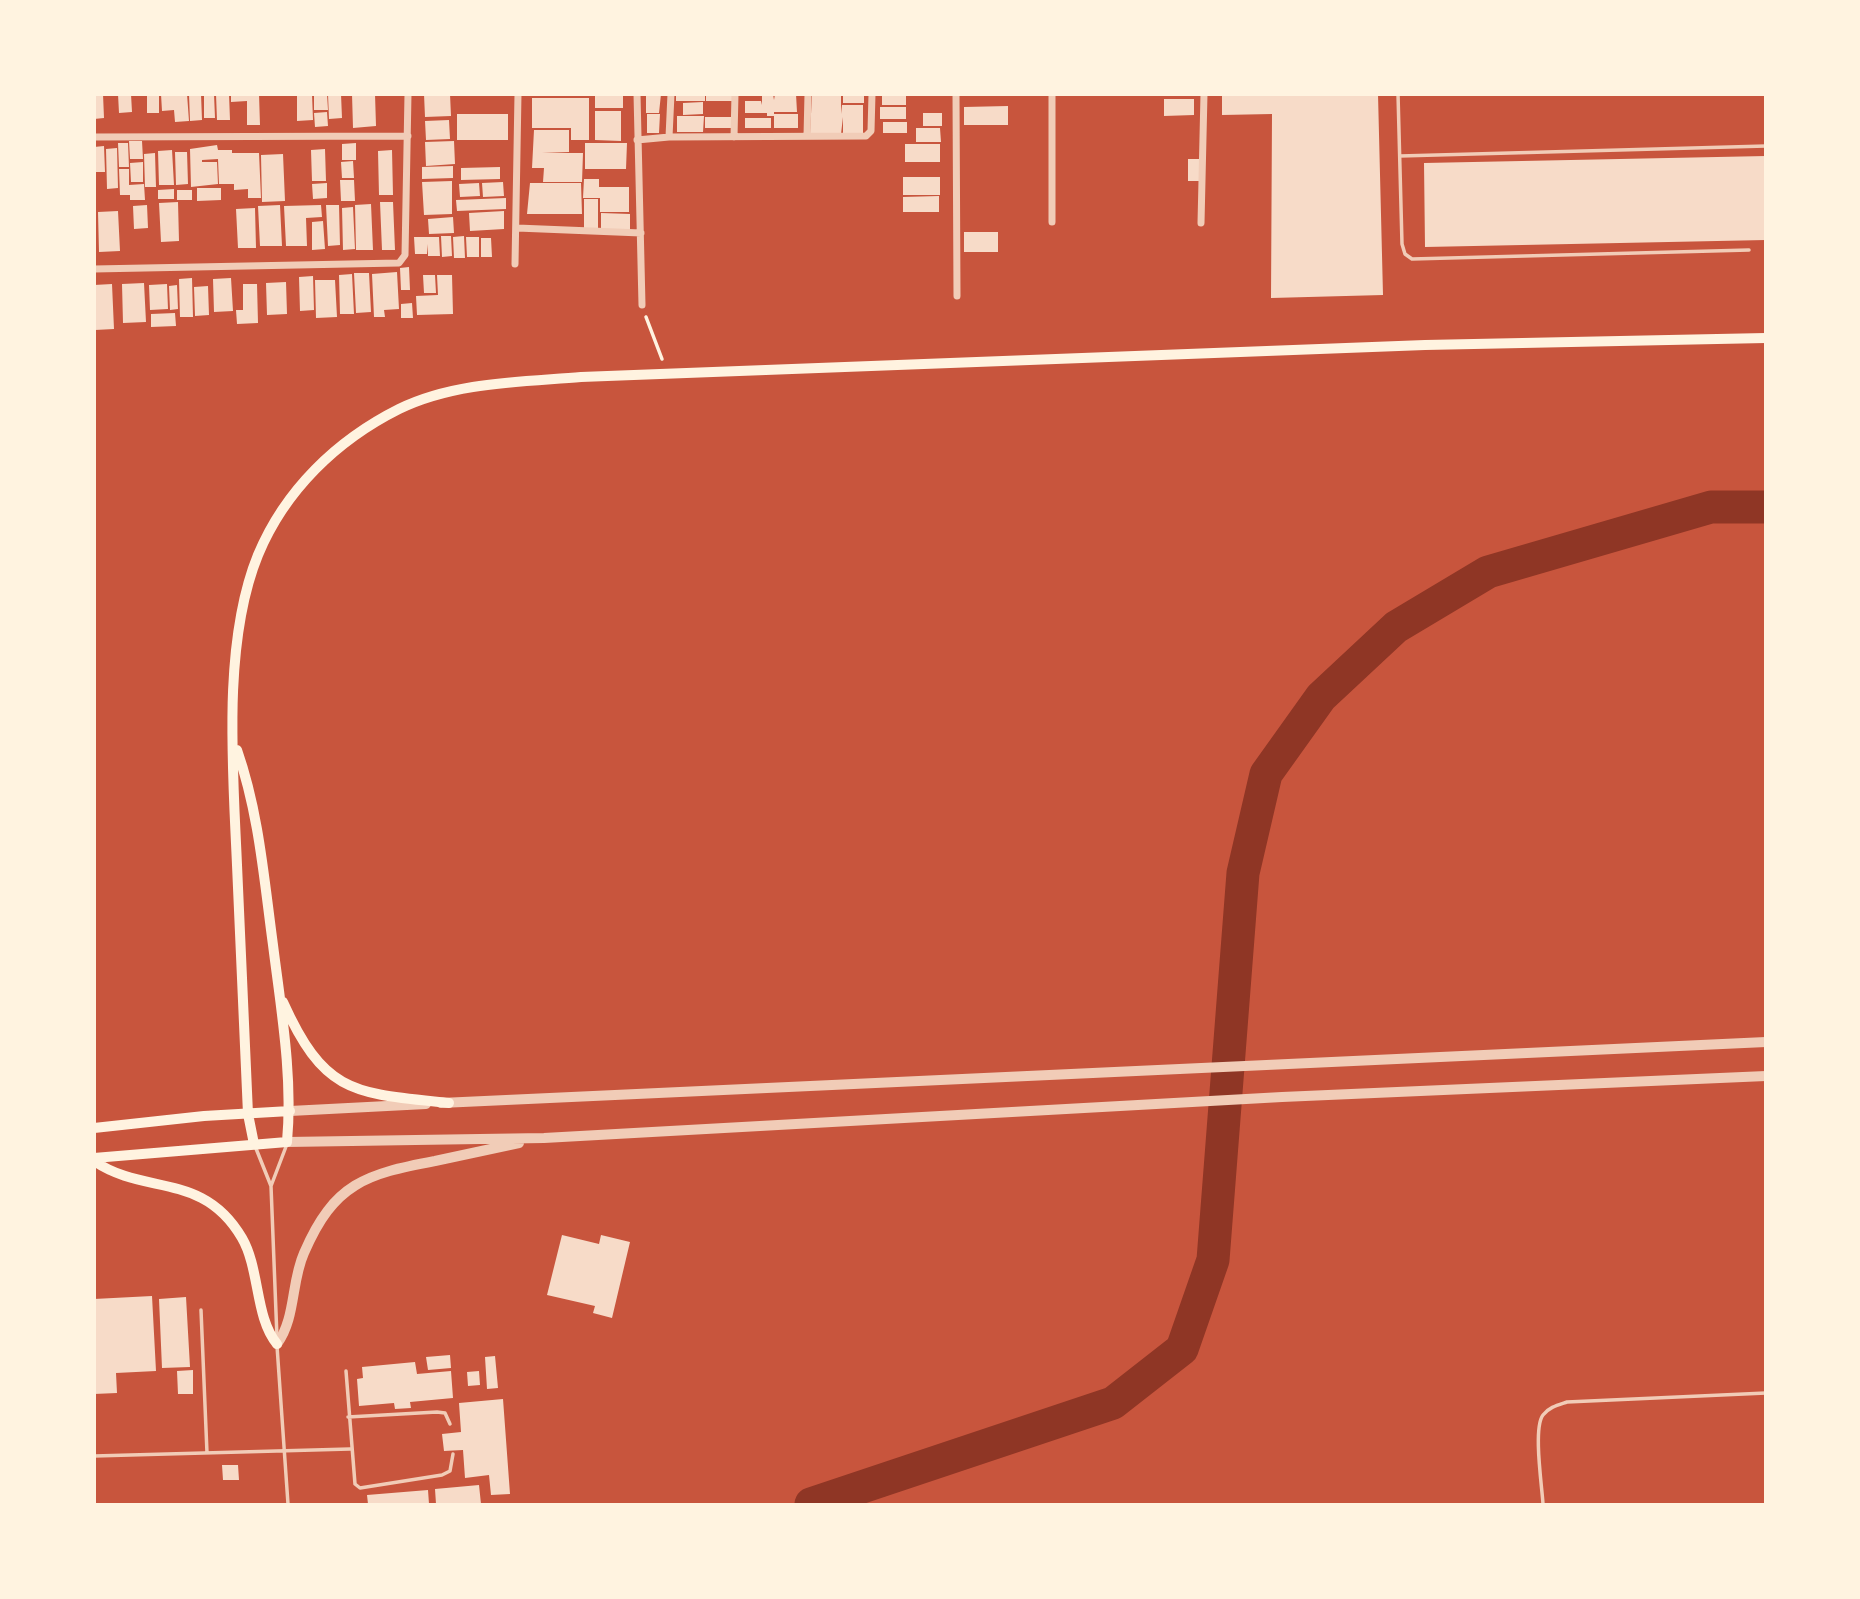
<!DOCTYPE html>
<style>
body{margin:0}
#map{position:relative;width:1860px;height:1599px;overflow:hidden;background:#c8553d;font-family:"PT Sans Narrow",sans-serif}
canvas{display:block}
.frame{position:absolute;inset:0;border:96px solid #fff3e0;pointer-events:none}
</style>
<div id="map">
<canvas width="1860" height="1599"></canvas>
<div class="frame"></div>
</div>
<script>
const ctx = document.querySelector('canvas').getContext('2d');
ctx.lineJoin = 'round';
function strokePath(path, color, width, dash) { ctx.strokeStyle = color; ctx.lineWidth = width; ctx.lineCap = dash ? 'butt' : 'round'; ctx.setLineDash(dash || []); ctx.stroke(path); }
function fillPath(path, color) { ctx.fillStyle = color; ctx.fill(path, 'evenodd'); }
const river = new Path2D(`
 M811,1504L1113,1403L1182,1349L1213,1260L1243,873L1266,774L1321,697L1396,627L1488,572L1711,507H1766`);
const building = new Path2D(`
 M94,94H103L104,118L94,119Z
 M118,94H131L132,112L119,113Z
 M147,94H159V113H147Z
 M161,94H187L189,121L175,122L174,110L162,111Z
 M189,94H201L202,120L190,121Z
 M204,94H214L215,118H204Z
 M216,94H229L230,120H217Z
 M231,94H259L260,125H247V101L231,102Z
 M297,94H312L313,120L297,121Z
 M314,94H327L328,110H314Z
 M328,94H341L342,118L329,119Z
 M352,94H375L376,126L353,128Z
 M424,94H450L451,116L425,117Z
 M595,94H623V108H595Z
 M646,94H661L659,113H646Z
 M676,94H705V101H676Z
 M706,94H732V101H706Z
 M762,94H773L774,100L775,94H796L797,112H774V116H767V113H745V101H761L762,105Z
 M812,94H841V114L842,105H863V134H843V117L841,134H810Z
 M843,94H864V103H843Z
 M882,94H906V105H882Z
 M1222,94H1378L1383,295L1271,298L1272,114L1222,115Z
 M532,98H589V140H571V128H532Z
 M1164,99H1194V115L1164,116Z
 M703,102V114L683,115V103Z
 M1008,106V125H964V107Z
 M880,107H906V119H880Z
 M595,111H621V141L595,140Z
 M327,112L328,126L315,127L314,113Z
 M923,113H942V126H923Z
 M457,114H508V140H457Z
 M647,114H660L659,133H647Z
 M774,114H798V128H774Z
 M677,116H704L703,132H677Z
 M705,117H731V128H705Z
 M745,118H771V128H745Z
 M449,120L450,139L426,140L425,121Z
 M883,122H907V133H883Z
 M916,128H940L941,142H916Z
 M534,130H569V152L542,153H583L582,182H543L544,168H532Z
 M129,141H142L143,159H130Z
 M454,141L455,164L426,166L425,142Z
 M118,143H128L129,167H119Z
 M356,143V160H342V144Z
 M585,143H627L626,169H585Z
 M905,144H940V162H905Z
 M217,145L218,150H232V153H259L261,198H248V189L234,190V184H219L218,159L202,160V162H217L218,184L191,187L190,149Z
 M104,146L105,172H94V147Z
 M117,148L118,188L107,189L106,149Z
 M325,149L326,181H312L311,150Z
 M172,150L174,185H159L158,151Z
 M392,150L393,195H379L378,151Z
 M175,152H187L188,184L176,185Z
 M155,153L156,187H145L144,154Z
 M283,154L285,201L262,202L261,155Z
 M1766,156V240L1425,247L1424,163Z
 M1188,159H1199V181H1188Z
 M353,161L354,178H342L341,162Z
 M143,162V182H131L130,163Z
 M453,166V178L422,179V167Z
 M500,167V179L461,180V168Z
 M119,169H129V185L144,184L145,200H130V195H120Z
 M903,177H940V195H903Z
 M584,179H599V187H629V212H600V198H583Z
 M340,180H354L355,201H341Z
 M452,181V214L424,215L422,182Z
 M503,182L504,196L483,197L482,183Z
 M327,183V198L313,199L312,184Z
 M479,183L480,196L460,197L459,184Z
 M530,183H581L582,214H527Z
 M197,188H221V200L197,201Z
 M174,189V199H158V190Z
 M177,190H192V200H177Z
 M939,196V212H903V197Z
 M506,198V209L457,211L456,200Z
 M584,199H598V229L584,228Z
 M178,202L179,241L161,242L159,203Z
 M380,202H393L395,250H382Z
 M371,204L373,250H356L355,205Z
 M147,205L148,228L134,229L133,206Z
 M280,205L282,246H260L258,206Z
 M321,205L322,217L306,218L307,246H286L284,206Z
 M326,205H339L340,245L328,246Z
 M353,207L355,249L343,250L342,208Z
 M255,208L256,248H238L236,209Z
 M118,211L120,251L99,252L98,212Z
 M504,211V229L470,231L469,213Z
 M601,213L630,214V229H601Z
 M453,217L454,233L429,234L428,219Z
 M323,221L325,249L312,250V222Z
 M964,232H998V252H964Z
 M441,236H451L452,256L442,257Z
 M464,236L465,258H454L453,237Z
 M414,237H439L440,256H428V244L427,254H415Z
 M466,237H479V257H467Z
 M481,238H491L492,257H481Z
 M409,267L410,290H401L400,268Z
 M397,272L399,309L384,310L385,317H374L372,274Z
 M354,273H369L371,312L356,313Z
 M352,274L354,314H340L339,275Z
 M423,275H435L436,293H424Z
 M437,275H452L453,314L417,315L416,296L438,295Z
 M313,276L314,310L300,311L299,277Z
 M192,278L193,317H180L179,279Z
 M231,278L233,311L214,312L213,279Z
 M315,280H335L337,317L316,318Z
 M286,282L287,314L267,315L266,283Z
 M144,283L146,322L123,323L122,284Z
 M112,284L114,329L95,330L94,285Z
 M167,284L168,309L150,310L149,285Z
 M243,284H257L258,323L237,324L236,310H243Z
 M177,285L178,309L170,310L169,286Z
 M208,286L209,315L195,316L194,287Z
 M412,303L413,318H401V304Z
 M175,313L176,326L151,327V314Z
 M562,1235L599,1244L601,1235L630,1242L612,1318L593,1313L595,1306L547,1295Z
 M152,1296L156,1371L116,1373L117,1393L94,1394V1299Z
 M186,1297L190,1367L162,1368L159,1299Z
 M450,1355L451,1368L428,1370L426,1357Z
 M495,1356L498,1388L487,1389L485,1357Z
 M415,1362L417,1374L451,1371L453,1398L410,1402L411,1408L395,1409L394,1403L359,1406L357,1379L363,1378L362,1367Z
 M193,1370V1394H178L177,1371Z
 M479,1371L480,1385L468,1386L467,1372Z
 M503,1399L510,1494L491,1495L489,1475L465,1478L463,1450L444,1451L442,1434L461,1432L459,1403Z
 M222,1465H238L239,1480H223Z
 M479,1485L481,1504H436L435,1489Z
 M428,1490L429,1504H368L367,1495Z`);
const path = new Path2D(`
 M646,317L662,359`);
const service = new Path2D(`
 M1398,94L1402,244L1405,254L1412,259L1749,250
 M1400,156L1766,146
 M255,1146L271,1186L277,1338
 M271,1186L287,1144
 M201,1310L207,1453
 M277,1346L288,1504
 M346,1371L355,1484L360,1488L442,1475L450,1471L453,1454
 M348,1417L437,1412L445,1413L450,1424
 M94,1456L350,1449
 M1543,1504C1542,1486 1533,1428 1543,1415C1549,1407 1558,1405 1567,1402L1766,1393`);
const minor = new Path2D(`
 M637,94L642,305
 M956,94L957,296
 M807,136L808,94
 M94,137L408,136
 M669,137L671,94
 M734,137L735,94
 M637,140L669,137L866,136L871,131L872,94
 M1052,222V94
 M1201,223L1204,94
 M517,228L641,233
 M515,264L518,94
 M94,269L399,263L405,255L408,94`);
const tertiary = new Path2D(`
 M441,1103L1766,1042
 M290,1111L426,1104
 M287,1142L544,1138L1282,1097L1766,1076
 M277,1344C296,1318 291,1282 304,1253C334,1183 366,1174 435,1161C463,1155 491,1149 519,1143`);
const secondary = new Path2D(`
 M283,1002C325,1095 354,1093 449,1103
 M94,1128L204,1116L290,1111
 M254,1144L248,1114C245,1031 241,948 237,865C233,770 222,643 258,555C285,490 337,440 399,409C454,382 521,382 581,377L1425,345L1766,338
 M94,1158L287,1142C293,1077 281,1009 273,945C264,879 259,813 237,750
 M94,1161C145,1196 203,1171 242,1238C260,1269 255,1318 277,1344`);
strokePath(river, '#8f3625', 33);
fillPath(building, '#f7dbc8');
strokePath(path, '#fff3e0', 3.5);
strokePath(service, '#f1ccb7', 3.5);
strokePath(minor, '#f1ccb7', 7);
strokePath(tertiary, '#f1ccb7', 10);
strokePath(secondary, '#fff3e0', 10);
</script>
